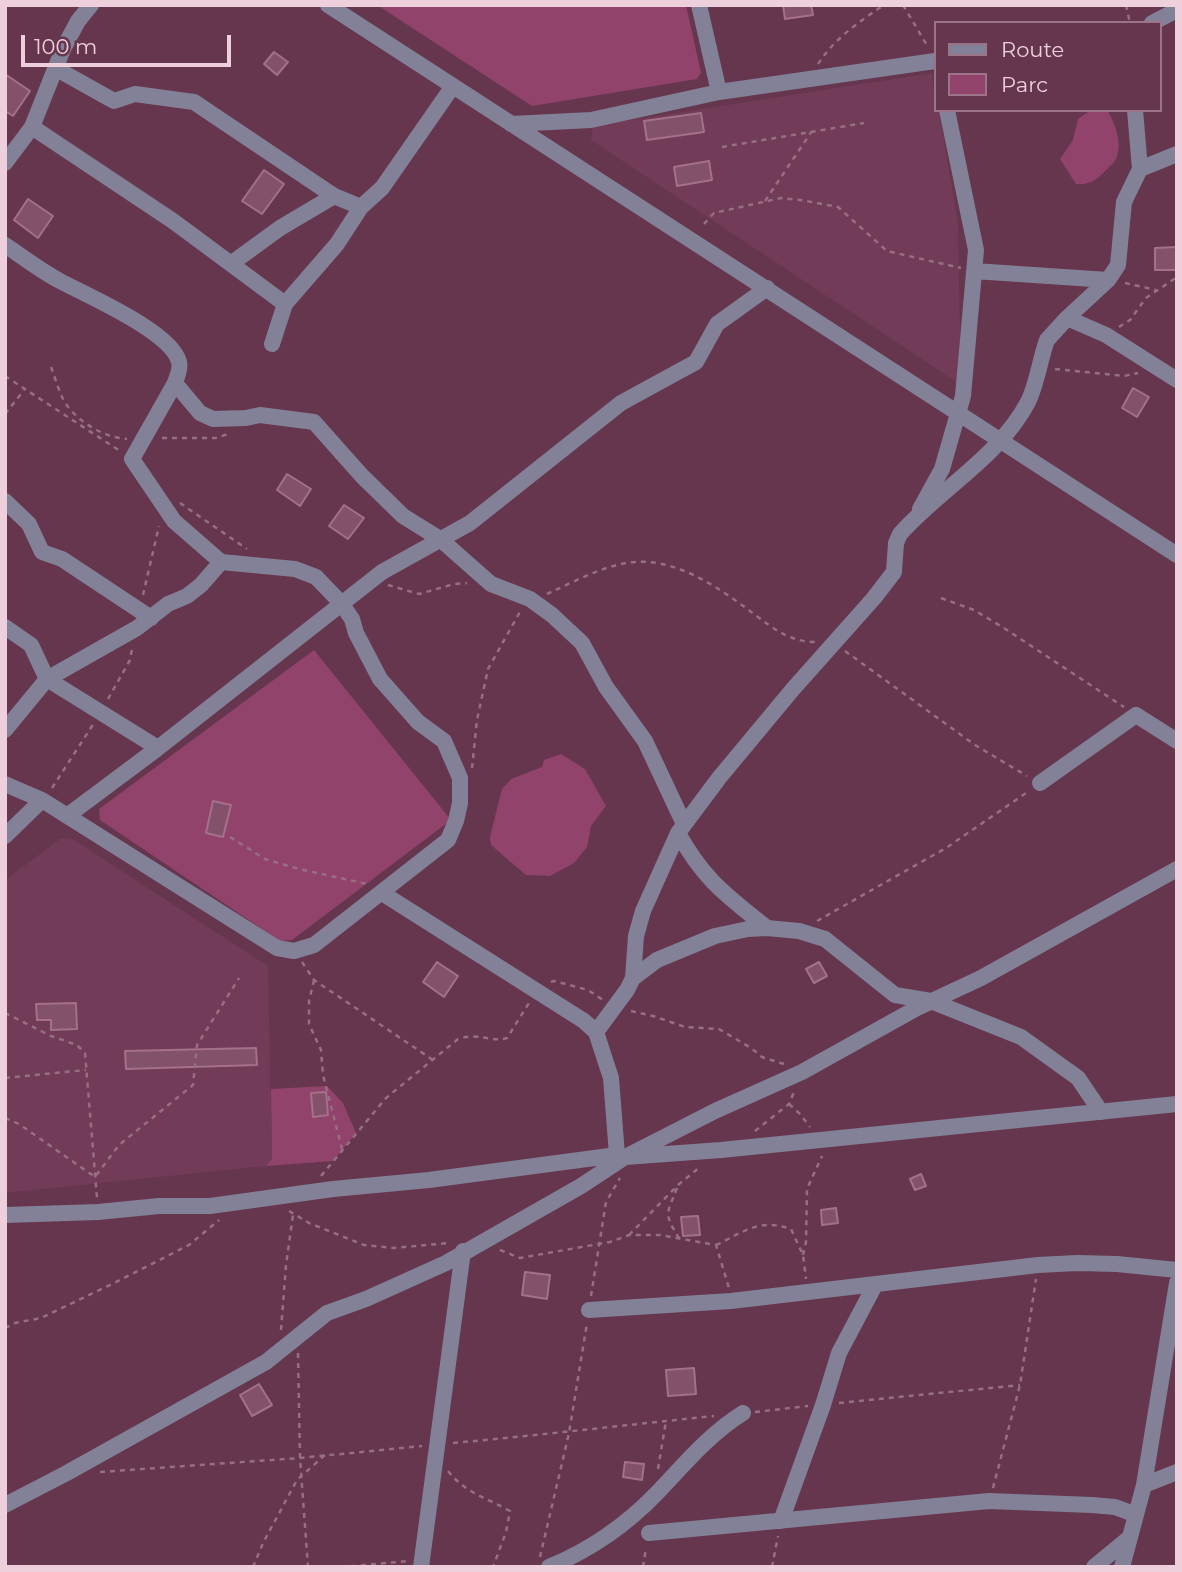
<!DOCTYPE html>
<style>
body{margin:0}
#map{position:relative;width:1182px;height:1572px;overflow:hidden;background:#65364d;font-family:Montserrat,sans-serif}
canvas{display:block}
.frame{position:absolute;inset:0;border:7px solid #eed0dd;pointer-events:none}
.legend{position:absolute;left:934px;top:21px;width:228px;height:91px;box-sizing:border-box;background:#65364d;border:2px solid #9c7487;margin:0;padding:9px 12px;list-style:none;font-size:21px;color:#eed0dd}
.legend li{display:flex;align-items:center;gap:14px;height:35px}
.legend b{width:35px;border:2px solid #9c7487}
.scale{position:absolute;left:21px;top:35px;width:210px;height:32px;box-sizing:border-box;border:4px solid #eed0dd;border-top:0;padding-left:9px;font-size:21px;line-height:24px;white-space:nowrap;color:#eed0dd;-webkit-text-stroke:5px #65364d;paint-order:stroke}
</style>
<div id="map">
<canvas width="1182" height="1572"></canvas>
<div class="frame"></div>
<ul class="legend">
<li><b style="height:9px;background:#838197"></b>Route</li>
<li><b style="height:19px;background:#92436c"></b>Parc</li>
</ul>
<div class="scale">100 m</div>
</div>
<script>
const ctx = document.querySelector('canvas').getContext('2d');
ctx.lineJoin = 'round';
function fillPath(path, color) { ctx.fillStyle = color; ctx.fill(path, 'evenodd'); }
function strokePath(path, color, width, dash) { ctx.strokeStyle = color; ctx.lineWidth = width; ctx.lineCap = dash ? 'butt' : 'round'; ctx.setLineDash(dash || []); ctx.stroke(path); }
const built = new Path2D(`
 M932,73L935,110H939L958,224L961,385L591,140L593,126Z
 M71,838L268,966L272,1159L266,1166L5,1193V880L60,839Z`);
const green = new Path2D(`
 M377,5H686L701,73L697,79L532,106Z
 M1091,110H1107C1115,123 1123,144 1116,159C1114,163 1108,168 1105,171C1096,181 1089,185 1076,184L1060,159L1073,140L1078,119Z
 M314,650L451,820L292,940L280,941L100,820L99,809Z
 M561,754L585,769L606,806L591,826L587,847L574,863L550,876L526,875L491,845L490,837L502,789L511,779L542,767L544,760Z
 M327,1086L343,1103L356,1133L333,1161L266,1166L272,1159L271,1089Z`);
const building = new Path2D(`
 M783,5H811L813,15L785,19Z
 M274,52L288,62L277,75L264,64Z
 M5,74L30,91L13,116L5,111Z
 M701,113L704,132L647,140L644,121Z
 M709,161L712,180L677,186L674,167Z
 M264,170L284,184L262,214L242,201Z
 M28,199L53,216L38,238L14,220Z
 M1177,247V270H1155V248Z
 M1133,388L1149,397L1137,417L1122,408Z
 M287,474L311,489L300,506L277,490Z
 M344,505L364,518L348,539L329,526Z
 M213,801L231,805L223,837L206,833Z
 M437,962L458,976L444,997L423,982Z
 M819,962L827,976L814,983L806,969Z
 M76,1003L77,1029L51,1030V1020H37L36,1004Z
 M256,1048L257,1065L126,1069L125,1051Z
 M326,1092L328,1115L313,1117L311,1093Z
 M921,1174L926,1186L915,1190L910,1179Z
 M836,1208L838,1223L822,1225L821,1210Z
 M698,1216L700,1235L683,1236L681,1217Z
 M525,1272L550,1275L547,1299L522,1295Z
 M694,1368L696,1394L668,1396L666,1370Z
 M259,1384L272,1405L252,1416L240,1395Z
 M625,1462L644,1464L642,1480L623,1477Z`);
const path = new Path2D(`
 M903,5L928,47
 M1126,5L1130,23
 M818,64C834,39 860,21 884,5
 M722,147L864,123
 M765,201L812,131
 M704,224L714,213L781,198L801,200L838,207L887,251L961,268
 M1125,283L1156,290
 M1119,327L1130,320L1146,298L1177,277
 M51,367C55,377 58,389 63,399C74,420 104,438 127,439
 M1055,369L1124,376L1138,373
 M5,376L120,451
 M5,414L25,389
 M162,438H216L228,434
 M180,503L247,549
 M388,585L419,594L454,584L467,583
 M547,594C569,584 593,571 617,565C668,551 715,585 754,614C774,629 790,642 816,642
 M143,595L159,526
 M941,598L974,610L1004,628L1124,707
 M845,651L975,745L1027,776
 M108,699L130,660L132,649
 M472,768L477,720L488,669L521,610
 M52,788L94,723
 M230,837L265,859L299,869L367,884
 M817,921L946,848L1029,791
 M302,962L314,980L433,1060
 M314,980L309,1001V1024L321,1050L323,1075L342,1149
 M551,982L554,981L588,990L603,1000
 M631,1011L653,1016L685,1027L719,1029L751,1048L762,1057L784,1064
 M5,1013L51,1036L77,1045L85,1053L97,1198
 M5,1078L86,1070
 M789,1104L800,1114L810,1127
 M5,1118L19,1124L95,1177L119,1145L193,1085L197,1045L239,978
 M755,1131L789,1104L794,1092
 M321,1176L386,1098L458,1039C480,1032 492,1043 507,1038L529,1003
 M677,1188C667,1214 663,1213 679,1238
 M289,1211L309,1223L364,1245L393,1248L449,1243
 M629,1235L678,1185L700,1167
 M716,1245C744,1232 758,1218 791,1229L803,1255L806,1279
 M500,1250L520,1258L610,1242L629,1235H660L716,1245L729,1288
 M803,1255L806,1242L807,1189L822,1156
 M591,1296L606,1202L620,1178
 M5,1328L15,1323L41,1318L112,1284L189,1245L219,1220
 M281,1330L286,1265L293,1215
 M298,1353L300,1458L308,1567
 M839,1403L1020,1385
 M755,1412L808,1406
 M453,1443C540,1435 627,1425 714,1416
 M658,1469L666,1421
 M448,1471C465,1493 487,1498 510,1511L506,1532L493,1567
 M100,1472L300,1458L422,1446
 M993,1488L1020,1385L1036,1279
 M540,1557L569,1433L587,1323
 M253,1567L263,1543L297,1480L325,1455
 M341,1567L409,1561
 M643,1567L646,1548
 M772,1567L778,1536`);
const minor = new Path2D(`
 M328,5L1177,555
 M699,5L719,92
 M1152,23L1177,10
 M55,68L114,101L135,94L194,102L334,196L361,207L382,188L453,86
 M511,124L591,120L719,92L935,61
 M32,127L173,221L285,304
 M5,163L32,127L63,49L78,21L91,5
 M1140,169L1177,154
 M5,245C23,257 41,271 60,281C86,295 172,332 179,362C181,369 177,376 175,383L200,413L213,419L246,418L260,415L314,422L362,476L403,516L440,539L491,584L530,599L552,615L582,643L606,687L645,741L684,824
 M232,263L280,228L334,196
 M974,271L1108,280
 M1067,318L1108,280L1118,265L1124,202L1140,169L1135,110
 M272,344L285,304L337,244L361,207
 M5,501L29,524L42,552L62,559L151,618
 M920,509L942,469L963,396L976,250L947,110
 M5,627L31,645L47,679L158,748
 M5,730L47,679L137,628L168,604L187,596L201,585L221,562
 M1040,783L1136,715L1177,741
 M5,784L42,800L277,948L294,951L314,945L448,840L456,821L460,803V778L444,741L418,722L380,679L356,633L352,619L341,603L316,577L295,569L221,562L174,521L132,459L175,383
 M67,816L158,748L382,572L470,523L621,403L696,362L717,324L767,288
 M678,833C704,880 726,895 767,928
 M5,836L42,800
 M382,893L584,1021L596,1032L611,1078L617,1155L625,1157L721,1150L1177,1104
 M633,978L657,960L715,936L748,929L767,928L799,931L825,939L895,995L931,1001L1021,1037L1078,1078L1101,1112
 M596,1032L627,990L633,978L636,936L643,911L678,833L719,778L793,689L874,598L894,572L896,543L900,534C940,489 999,457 1028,402C1037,384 1040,359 1047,340L1067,318L1106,335L1177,380
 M5,1215L98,1212L159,1206H210L333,1189L429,1180L617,1155
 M589,1310L731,1301L1038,1265L1077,1263L1117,1264L1177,1270
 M1144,1485L1177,1472
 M5,1505L65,1474L266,1362L327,1313L366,1299L446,1263L581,1186L625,1157L715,1111L802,1072L917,1008L981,978L1177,869
 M781,1521L823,1405L839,1353L875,1285
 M649,1533L989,1501L1092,1505L1115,1507L1134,1514
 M421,1567L463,1251
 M549,1567C590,1550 625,1526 656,1494C683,1466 709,1434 743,1413
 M1094,1567L1128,1539
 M1122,1567L1144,1485L1177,1283`);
fillPath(built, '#723b57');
fillPath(green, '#92436c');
fillPath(building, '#835169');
strokePath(building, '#a57089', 2);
strokePath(path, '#976f82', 2.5, [5, 5]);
strokePath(minor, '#838197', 16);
</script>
